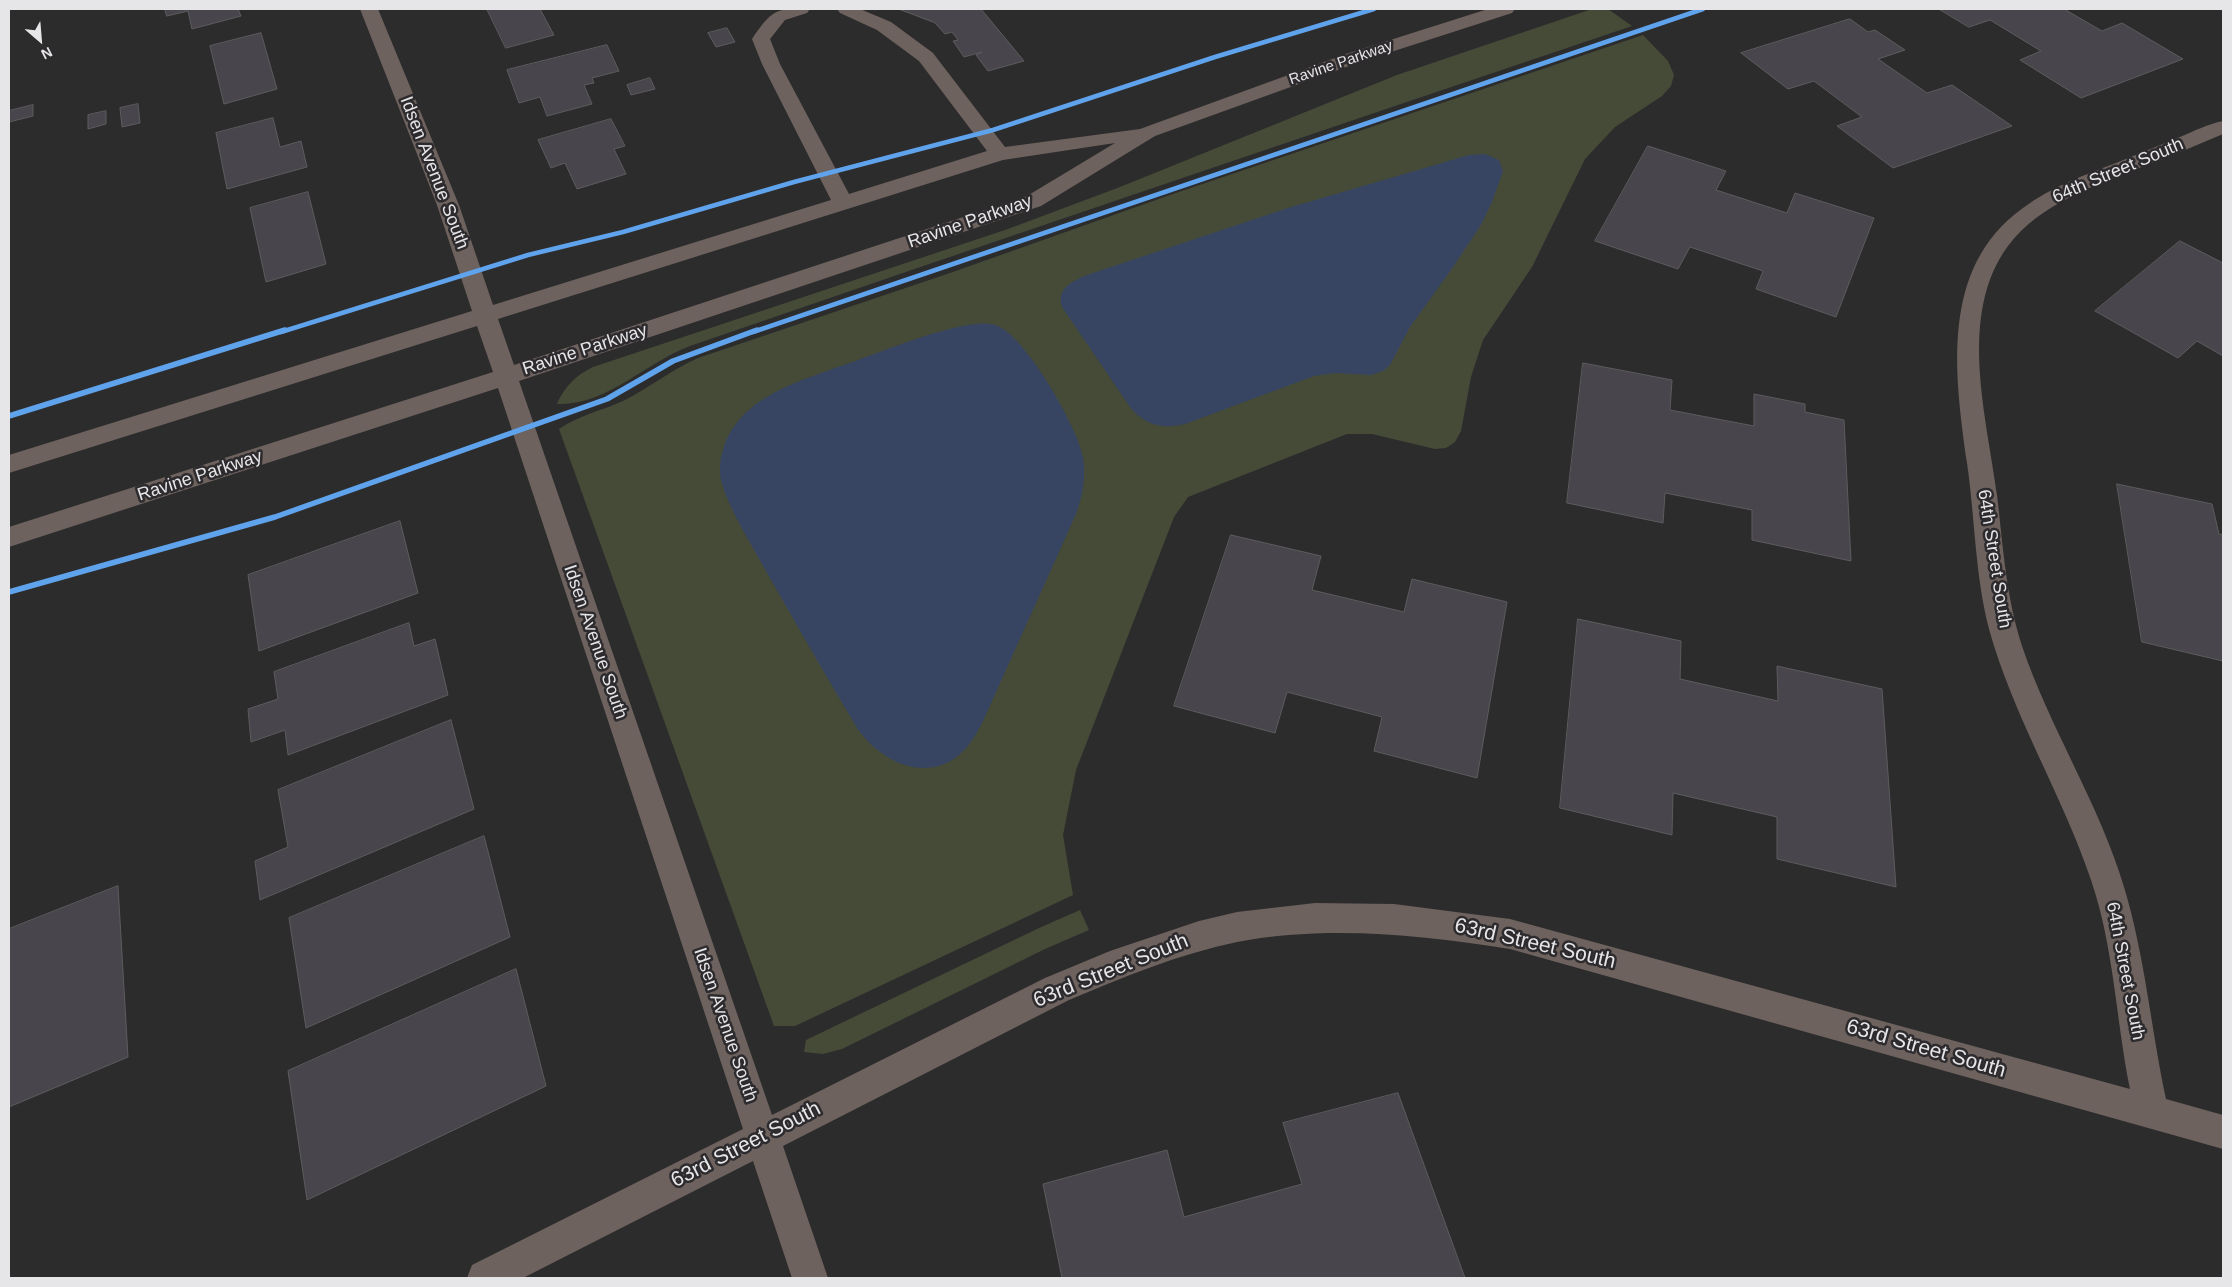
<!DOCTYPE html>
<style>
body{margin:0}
#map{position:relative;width:2232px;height:1287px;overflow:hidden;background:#2d2c2d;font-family:Arial,sans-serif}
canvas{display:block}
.frame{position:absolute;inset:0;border:10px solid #e6e5e7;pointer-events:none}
.north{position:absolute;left:15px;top:15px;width:50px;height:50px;-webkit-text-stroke:4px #2d2b2e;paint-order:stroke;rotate:153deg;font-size:14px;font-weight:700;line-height:20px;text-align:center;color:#e6e5e7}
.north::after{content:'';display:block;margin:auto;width:18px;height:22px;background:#e6e5e7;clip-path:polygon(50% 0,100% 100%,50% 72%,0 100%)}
</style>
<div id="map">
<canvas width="2232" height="1287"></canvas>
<div class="frame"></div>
<div class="north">N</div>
</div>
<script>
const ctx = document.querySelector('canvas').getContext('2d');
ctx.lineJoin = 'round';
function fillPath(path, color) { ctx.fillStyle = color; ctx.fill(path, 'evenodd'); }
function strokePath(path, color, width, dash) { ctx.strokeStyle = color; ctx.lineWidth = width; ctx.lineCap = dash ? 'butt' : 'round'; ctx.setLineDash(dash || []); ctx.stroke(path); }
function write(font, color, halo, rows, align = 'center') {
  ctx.font = font + ' Arial,sans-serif'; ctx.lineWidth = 5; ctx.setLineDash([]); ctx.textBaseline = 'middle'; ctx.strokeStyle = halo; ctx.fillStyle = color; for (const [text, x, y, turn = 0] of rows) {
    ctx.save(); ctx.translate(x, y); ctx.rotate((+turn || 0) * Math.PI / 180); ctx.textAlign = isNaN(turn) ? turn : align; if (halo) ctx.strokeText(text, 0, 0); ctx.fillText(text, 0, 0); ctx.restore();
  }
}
const green = new Path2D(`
 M1592,9H1608L1632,26C1318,132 1004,238 690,346C646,362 607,406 557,404C564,387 576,375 593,367L1008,229L1120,187L1397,75Z
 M1643,35L1668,61L1674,75L1671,86L1662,96L1615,127L1585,159L1532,267L1483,340L1471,377L1461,431L1455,442L1446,448L1435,449L1372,434H1347L1188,497L1174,517L1076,770L1063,835L1073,895L795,1026H774L559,429C579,415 601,411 623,401C649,388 671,370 698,358L950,273L1170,195Z
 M1080,910L1089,930L1045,949L842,1049L823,1054L804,1052L806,1040L1039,928Z`);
const water = new Path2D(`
 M1485,154L1499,160L1503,171L1492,202L1481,225L1451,270L1410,327L1390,365L1383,371L1371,375L1336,373L1314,376L1185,424C1163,429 1145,426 1130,407L1062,307C1056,289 1072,281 1087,275L1288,208L1469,155Z
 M975,324C983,323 991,323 998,326C1027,339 1077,426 1083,457C1086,477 1083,495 1076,514L983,721C977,733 970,746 959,755C924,784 879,760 857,728C826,676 796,624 766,571C752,545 728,508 721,480C719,470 720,459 723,450C738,399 794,383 838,367C880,353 931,330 975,324Z`);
const building = new Path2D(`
 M165,9H238L241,16L192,29L188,11L167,16Z
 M487,9H540L554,35L506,48Z
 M899,9H981L1024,61L988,71L976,55L982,52L964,57L953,41L958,40L952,32L945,34L935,23Z
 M1939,9H2064L2102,31L2122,23L2183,59L2081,98L2020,60L2041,51L1990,20L1969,27Z
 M1850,19L1868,32L1875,30L1905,50L1878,59L1927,93L1952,85L2012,126L1893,168L1837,126L1862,117L1814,81L1788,89L1741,53Z
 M727,28L735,42L716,47L708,33Z
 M261,33L277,89L224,104L210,46Z
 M607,45L619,71L592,78L594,83L584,85L592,104L547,116L540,97L519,103L507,70Z
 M650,78L655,89L631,95L627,85Z
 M138,104L140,123L122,127L120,108Z
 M33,105V116L9,122V111Z
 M106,111V124L88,129V115Z
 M273,118L280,147L301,141L307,167L227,189L216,133Z
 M611,119L625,146L614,149L626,174L577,189L565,163L551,168L538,140Z
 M1648,146L1726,171L1716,190L1787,213L1795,193L1874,218L1836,317L1756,289L1763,271L1690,247L1678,269L1595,241Z
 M308,192L326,264L266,282L250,208Z
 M2180,241L2223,263V356L2197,341L2178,358L2095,311Z
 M1583,363L1672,380L1670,410L1754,426V394L1805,404V412L1844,420L1851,561L1752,540V510L1665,493L1663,523L1567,503Z
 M2117,484L2212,504L2219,534L2223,535V661L2142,642Z
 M400,521L418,593L259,651L248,575Z
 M1231,535L1321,556L1312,590L1404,612L1412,579L1507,602L1477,778L1374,751L1382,717L1287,692L1275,733L1174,706Z
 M1578,619L1681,641L1680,679L1778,701L1777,666L1882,689L1896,887L1777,859V817L1673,793L1672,835L1560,808Z
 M409,623L414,646L435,639L448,695L288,755L285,730L251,742L248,709L278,699L274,672Z
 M451,720L474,809L260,900L255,861L288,847L278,790Z
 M484,836L510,937L306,1028L289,918Z
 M118,886L128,1057L9,1107V929Z
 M516,969L546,1086L307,1200L288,1071Z
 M1398,1093L1465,1278H1062L1043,1184L1167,1150L1184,1217L1302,1184L1283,1123Z`);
const minor = new Path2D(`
 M360,9H378L459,205L493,305L831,200L762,64L752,39C771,11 776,7 810,9L807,13L785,20L770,39L780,64L849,194L987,151L919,61L877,30L840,13L837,9H860L891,22L933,53L1005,147L1140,129L1346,54L1488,9H1515L1512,13L1360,62L1155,136L1041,206L519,381L772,1115L1045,978L1110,951L1199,921L1237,912L1315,903L1394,904L1510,919L2130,1089C2116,1020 2114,947 2091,880C2062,794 2013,716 1989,629C1975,575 1975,518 1967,463C1955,375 1939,268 2023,208C2051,187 2084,175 2116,163C2137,154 2159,146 2180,137C2194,131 2208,124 2223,121V134C2197,145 2171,156 2144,166C2097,185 2040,203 2008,246C1957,315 1987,418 1997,495C2003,546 2006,597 2022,646C2050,729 2099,803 2124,887C2145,956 2151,1029 2166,1099L2223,1115V1149L1510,949C1420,935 1328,925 1237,942C1179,954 1123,977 1069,1000L783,1146L828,1278H792L753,1161L523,1278H467L472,1265L743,1129L498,388L9,547V527L493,372L477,326L9,473V455L472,311L437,205ZM1115,143L1027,196L514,365L498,319L1003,160Z`);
const cyclewayFar1 = new Path2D(`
 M281,332L528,255L623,232L794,182L993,130L1215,57L1374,9
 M753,332L1703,9`);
const cycleway = new Path2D(`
 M9,416L285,330
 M9,592L275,517L607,399L673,361L757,330`);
const farStreetnames = [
 ["Ravine Parkway",1341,63,-19]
];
const streetNames = [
 ["64th Street South",2118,171,-23],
 ["Idsen Avenue South",434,173,69],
 ["Ravine Parkway",970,222,-19],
 ["Ravine Parkway",585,350,-18],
 ["Ravine Parkway",200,476,-18],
 ["64th Street South",1994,559,81],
 ["Idsen Avenue South",595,642,71],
 ["64th Street South",2125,971,79],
 ["Idsen Avenue South",725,1025,71]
];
const nearStreetnames = [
 ["63rd Street South",1535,944,13],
 ["63rd Street South",1111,971,-22],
 ["63rd Street South",1926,1049,16],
 ["63rd Street South",746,1145,-27]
];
fillPath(green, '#464b37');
fillPath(water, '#374562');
fillPath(building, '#48454c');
strokePath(building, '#5d5c5d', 1);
fillPath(minor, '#6d625e');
strokePath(cyclewayFar1, '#60a3ed', 4.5);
strokePath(cycleway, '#60a3ed', 5.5);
write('15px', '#e6e5e7', '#2d2b2e', farStreetnames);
write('18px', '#e6e5e7', '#2d2b2e', streetNames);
write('21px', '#e6e5e7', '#2d2b2e', nearStreetnames);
</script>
